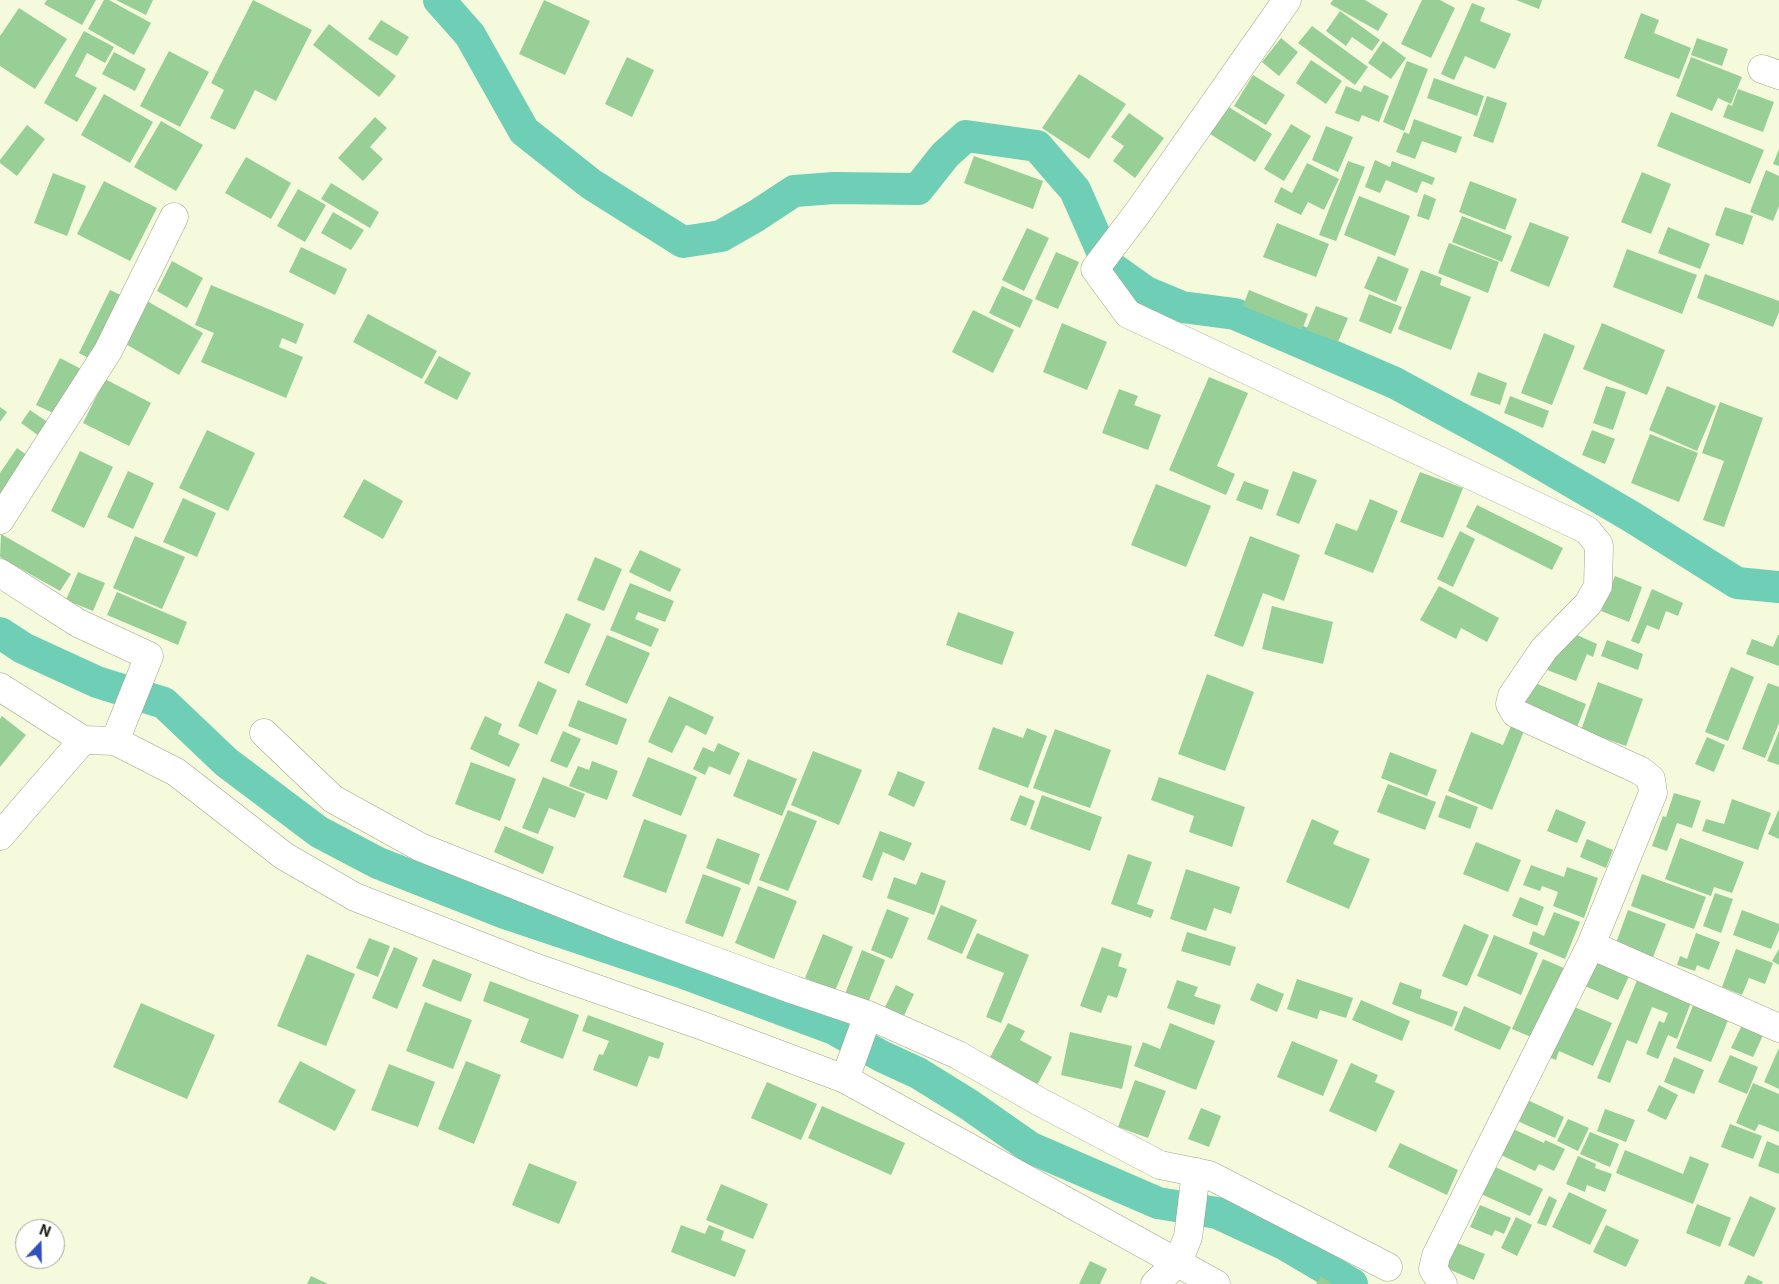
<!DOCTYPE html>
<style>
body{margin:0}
#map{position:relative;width:1779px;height:1284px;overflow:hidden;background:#f6fadd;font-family:Inter,sans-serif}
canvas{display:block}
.north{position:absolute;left:15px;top:1219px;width:50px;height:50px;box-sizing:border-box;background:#fff;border:1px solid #a4a5a0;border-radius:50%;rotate:21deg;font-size:14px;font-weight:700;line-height:20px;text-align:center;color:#1b1d12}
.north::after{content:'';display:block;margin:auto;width:18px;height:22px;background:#3050c0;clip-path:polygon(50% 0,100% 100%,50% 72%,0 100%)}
</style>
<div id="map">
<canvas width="1779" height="1284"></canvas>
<div class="north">N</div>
</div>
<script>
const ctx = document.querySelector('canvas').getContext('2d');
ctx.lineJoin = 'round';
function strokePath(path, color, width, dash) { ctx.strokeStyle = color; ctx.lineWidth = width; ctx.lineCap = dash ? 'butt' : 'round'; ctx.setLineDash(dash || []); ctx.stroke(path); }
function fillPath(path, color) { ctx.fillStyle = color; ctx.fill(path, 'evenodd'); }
const canal = new Path2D(`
 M439,0L470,35L524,131L591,184L683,242L721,236L756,216L794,191L834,188L918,189L945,155L966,136L1037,146L1075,190L1108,265L1146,292L1182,307L1235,314L1395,383L1507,444L1632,517L1737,583L1779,587
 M0,633L23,648L97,682L164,703L226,762L319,832L378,863L505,913L681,972L834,1029L881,1056L918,1073L968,1104L1031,1148L1158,1203L1217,1213L1284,1244L1352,1284`);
const building = new Path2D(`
 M47,0H96L82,25L44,4Z
 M104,0H109L151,23L134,55L88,29Z
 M116,0H153L146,15Z
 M253,0L312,30L276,101L255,90L235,130L210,118L224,90L211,83Z
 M544,0L590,21L565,75L519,54Z
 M1333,0H1365L1388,14L1378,31L1330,4Z
 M1422,0H1440L1455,8L1431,58L1401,44Z
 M1516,0H1542L1539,9Z
 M1472,3L1485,8L1480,21L1511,34L1495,69L1465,56L1454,80L1441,74Z
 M19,8L67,39L35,89L0,66V36Z
 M1340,11L1380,40L1372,51L1352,37L1346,46L1326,31Z
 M1641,13L1659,20L1654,33L1691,48L1679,79L1624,58Z
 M381,20L409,37L397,56L368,39Z
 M329,24L396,76L379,97L313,45Z
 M1312,26L1368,67L1355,85L1298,43Z
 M84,31L114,47L105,63L87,53L75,76L97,88L77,122L44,103Z
 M1281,38L1298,52L1279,76L1262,62Z
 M1697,38L1728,49L1722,66L1691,55Z
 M1383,41L1406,58L1391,79L1368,63Z
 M169,51L209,72L180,127L140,106Z
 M114,52L146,69L135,91L102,74Z
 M627,57L654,70L632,117L605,104Z
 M1691,57L1742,77L1731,104L1718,98L1712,111L1676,96Z
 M1311,60L1342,81L1326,104L1296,83Z
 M1407,61L1428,69L1404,131L1383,122Z
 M1079,74L1126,104L1089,159L1042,128Z
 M1253,75L1285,95L1266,125L1234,106Z
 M1434,78L1484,96L1477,116L1427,98Z
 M1364,85L1389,96L1379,122L1362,115L1359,122L1335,113L1346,86L1361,92Z
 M1738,89L1774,102L1763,132L1723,117L1728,104L1732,106Z
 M104,94L153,122L130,163L81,135Z
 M1487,96L1507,103L1493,143L1473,136Z
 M1227,106L1272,134L1255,162L1210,134Z
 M1671,112L1764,150L1750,184L1657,146Z
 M1129,113L1164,138L1135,178L1113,161L1124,146L1111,137Z
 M375,117L387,128L370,147L383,159L363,181L338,158Z
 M1414,119L1462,137L1456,153L1422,141L1415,159L1396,152L1404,132L1409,134Z
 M161,121L203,145L176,191L134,167Z
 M1291,124L1311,136L1284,181L1264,169Z
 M27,125L45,139L17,176L0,163V160Z
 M1326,126L1353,137L1338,172L1312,160Z
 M1779,149V166L1773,164Z
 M974,156L1043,181L1033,209L964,183Z
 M246,157L291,183L271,219L225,193Z
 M1375,160L1390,167L1392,161L1435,178L1432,185L1422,181L1417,193L1386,180L1380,193L1365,187Z
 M1348,161L1365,167L1336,241L1319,235Z
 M1307,163L1339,179L1324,210L1308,202L1301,215L1274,202L1281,187L1292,193Z
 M1766,170L1779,176V206L1773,221L1750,212Z
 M1642,172L1671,184L1651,234L1621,222Z
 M53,173L86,186L67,236L34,223Z
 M104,181L157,208L130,261L77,234Z
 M1470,181L1517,199L1505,230L1459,212Z
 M331,183L379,212L370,228L321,199Z
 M298,189L326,205L305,242L277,226Z
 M1424,194L1436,199L1429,220L1417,216Z
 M1359,196L1410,216L1395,256L1344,235Z
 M1725,207L1753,216L1743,245L1715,235Z
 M333,212L364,230L351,250L321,233Z
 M1462,216L1512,236L1502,262L1452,242Z
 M1530,222L1569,237L1549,287L1510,271Z
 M1277,223L1329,244L1316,277L1263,257Z
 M1668,227L1710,244L1700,269L1658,253Z
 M1027,228L1049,238L1024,291L1002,280Z
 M1449,243L1499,262L1488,293L1438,273Z
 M301,247L347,269L335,295L289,272Z
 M1627,249L1697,275L1682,314L1613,287Z
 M1056,252L1079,262L1058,309L1035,299Z
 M1378,256L1409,269L1396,302L1364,288Z
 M172,261L203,278L187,308L157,291Z
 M1421,270L1442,278L1440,285L1471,297L1451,350L1398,329Z
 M1705,274L1779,301V312L1773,327L1697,298Z
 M211,285L304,324L296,344L282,338L279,347L303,357L286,398L201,362L214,333L195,325Z
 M1002,286L1033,300L1020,328L989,313Z
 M110,290L127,298L96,362L79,353Z
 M1249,290L1308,314L1302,330L1243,306Z
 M1369,294L1402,307L1391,334L1359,321Z
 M147,301L203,333L179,375L124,343Z
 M1316,306L1348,318L1338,342L1306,330Z
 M973,310L1014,330L993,373L952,352Z
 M368,314L437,351L422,379L353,342Z
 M1062,323L1107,342L1087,390L1043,372Z
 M1602,323L1665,350L1647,395L1583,369Z
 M1544,333L1575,346L1552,405L1521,393Z
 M439,356L471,373L457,400L424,383Z
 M60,358L87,372L64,418L36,405Z
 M1478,372L1507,383L1500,405L1470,395Z
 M1209,377L1248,393L1217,466L1235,474L1226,495L1169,470Z
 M105,379L151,403L129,446L83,423Z
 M1606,386L1626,392L1613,430L1593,423Z
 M1667,386L1716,406L1697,451L1649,430Z
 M1119,389L1138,396L1134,405L1161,415L1148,450L1102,433Z
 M1510,396L1549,411L1543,428L1504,413Z
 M1720,402L1763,418L1724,527L1703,520L1724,461L1702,453Z
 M0,407L7,412L0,422Z
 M30,410L55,427L46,441L21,423Z
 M207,430L255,453L228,511L179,488Z
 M1592,430L1615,439L1605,464L1582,455Z
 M1650,434L1698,453L1679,502L1631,483Z
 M17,448L34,460L0,500V473Z
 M80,451L113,467L84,528L51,511Z
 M128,471L154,483L133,529L107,517Z
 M1293,471L1317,480L1299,524L1276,515Z
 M1420,472L1463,488L1443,538L1400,522Z
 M364,479L403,501L383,539L343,517Z
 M1244,481L1269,490L1262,510L1236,500Z
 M1156,484L1211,506L1186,567L1131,545Z
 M183,498L216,513L197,557L163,542Z
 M1370,499L1398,511L1373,573L1324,554L1336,523L1357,531Z
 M1477,505L1563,548L1552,570L1466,527Z
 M1460,531L1475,539L1453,587L1437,579Z
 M1,534L71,574L60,591L0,557Z
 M135,536L185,557L162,609L113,588Z
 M1250,536L1300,555L1284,601L1263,593L1243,647L1214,636Z
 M640,550L681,569L670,592L629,572Z
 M595,557L622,569L604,611L577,600Z
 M78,572L105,583L93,611L66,600Z
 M1615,576L1642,587L1629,622L1601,611Z
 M630,583L674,601L665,622L638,612L635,619L659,629L651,647L610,630Z
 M1439,586L1499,618L1487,642L1461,628L1456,639L1420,620Z
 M1652,589L1683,603L1678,616L1666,611L1659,630L1647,625L1639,644L1631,641Z
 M117,592L187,622L178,645L107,615Z
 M1272,606L1333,622L1323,664L1262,649Z
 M958,612L1014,632L1002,665L946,645Z
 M566,613L591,624L569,674L544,663Z
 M607,635L650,653L627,704L585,685Z
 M1577,635L1597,644L1593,657L1587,654L1576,681L1547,670L1555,652Z
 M1778,635H1779V666L1746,654L1752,639L1773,647Z
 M1607,640L1643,654L1638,670L1601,656Z
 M1731,667L1754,677L1728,741L1705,732Z
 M1207,674L1254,692L1225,771L1178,754Z
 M538,681L557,690L537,735L518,726Z
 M1533,682L1586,704L1576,730L1522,708Z
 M1598,682L1643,699L1626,746L1581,730Z
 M1768,683L1779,687V723L1765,758L1742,749Z
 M669,696L714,717L706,735L686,725L672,753L648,742Z
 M578,700L627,719L617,745L568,726Z
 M2,716L26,735L0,767V719Z
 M485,716L502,724L498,734L520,744L509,767L470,749Z
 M1511,726L1524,731L1492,810L1448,791L1471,732L1503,745Z
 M993,727L1023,738L1027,728L1047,736L1028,788L978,769Z
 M1055,729L1111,750L1090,808L1033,788Z
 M563,731L581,739L567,768L550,761Z
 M1779,731V765L1767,761Z
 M1707,737L1725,745L1714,772L1695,764Z
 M718,743L740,753L730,775L709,766L705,775L693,769L703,747L714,752Z
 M813,751L862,770L839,825L791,805Z
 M1390,752L1437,770L1427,796L1381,778Z
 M648,757L697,777L681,816L632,796Z
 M748,759L797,779L782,816L733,796Z
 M592,761L618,771L607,800L569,786L578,766L589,770Z
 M471,762L516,779L500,821L455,804Z
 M898,771L925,782L914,807L888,795Z
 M543,777L585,794L575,818L549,808L538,834L522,828Z
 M1159,777L1245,807L1232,847L1189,832L1194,816L1151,800Z
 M1388,784L1436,802L1425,830L1377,812Z
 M1674,793L1701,801L1692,828L1677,823L1667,851L1652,846L1663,816L1666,817Z
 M1020,795L1035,801L1026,826L1010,820Z
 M1042,795L1102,817L1090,851L1030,829Z
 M1446,795L1478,807L1470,829L1438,817Z
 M1732,799L1771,813L1758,850L1702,831L1706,819L1724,824Z
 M1556,809L1586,822L1577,843L1547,831Z
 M1779,809V839L1768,834Z
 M788,810L817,821L788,891L759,880Z
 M644,819L687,835L666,893L623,877Z
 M1312,819L1339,831L1333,844L1370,859L1349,909L1286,882Z
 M505,826L554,847L543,874L494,852Z
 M880,831L912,843L904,861L883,852L872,881L862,877Z
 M717,838L760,854L749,885L706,868Z
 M1680,838L1744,862L1732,893L1714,887L1711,896L1665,879Z
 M1587,839L1613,850L1606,868L1580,857Z
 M1476,842L1521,860L1508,892L1463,874Z
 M1128,854L1152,862L1137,904L1154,910L1151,918L1111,904Z
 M1531,865L1564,877L1567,867L1598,878L1584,918L1553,906L1558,892L1542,886L1540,891L1523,885Z
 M1186,869L1240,887L1231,914L1214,908L1206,931L1170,919Z
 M921,872L946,881L934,915L887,898L894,877L916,885Z
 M703,874L741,888L723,937L685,923Z
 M1642,874L1706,897L1694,929L1631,906Z
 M758,886L797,901L774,959L735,943Z
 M1715,893L1733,899L1721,933L1703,926Z
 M1520,897L1544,907L1537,926L1512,916Z
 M941,905L977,920L962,954L927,939Z
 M887,909L909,918L892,959L871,950Z
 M1628,910L1666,924L1653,957L1616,943Z
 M1742,910L1779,924V930L1771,949L1733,935Z
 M1554,912L1580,922L1565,959L1529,944L1533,931L1544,936Z
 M1464,924L1489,935L1467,986L1442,976Z
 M1187,932L1236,947L1230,966L1181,951Z
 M977,933L1029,955L1001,1023L986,1017L1004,973L966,958Z
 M1696,933L1720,942L1709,970L1697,965L1695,971L1677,965L1680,956L1687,959Z
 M823,934L853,947L835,991L805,978Z
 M1494,935L1538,953L1521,995L1477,976Z
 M369,938L390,946L378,977L356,968Z
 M394,947L418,958L397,1009L372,998Z
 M1102,947L1122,954L1118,966L1127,969L1117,998L1108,995L1101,1013L1080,1006Z
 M1736,949L1773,963L1765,984L1749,978L1742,995L1722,987Z
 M1779,949V965L1772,961Z
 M862,950L885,960L868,1003L845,994Z
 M307,954L355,974L326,1046L277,1026Z
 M1591,957L1630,974L1618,1000L1580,984Z
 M433,959L472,974L461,1002L422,986Z
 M1543,959L1566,969L1536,1039L1512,1029Z
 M1638,978L1692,1000L1677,1039L1668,1035L1658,1059L1646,1054L1659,1021L1664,1023L1668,1013L1652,1007L1637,1044L1627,1040L1610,1083L1597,1078Z
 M1297,979L1353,998L1346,1018L1320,1010L1317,1019L1287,1009Z
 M1177,980L1198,987L1194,996L1221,1005L1214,1025L1167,1008Z
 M490,981L579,1015L563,1059L520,1042L529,1019L483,1001Z
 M1400,982L1422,990L1420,998L1458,1012L1452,1027L1392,1004Z
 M1257,983L1284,994L1277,1012L1250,1000Z
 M896,985L914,994L902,1020L883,1011Z
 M1361,1000L1410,1021L1402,1041L1352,1020Z
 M425,1002L472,1020L453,1069L406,1051Z
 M141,1003L215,1035L187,1099L113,1067Z
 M1565,1003L1612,1023L1593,1066L1559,1051L1556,1060L1543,1055Z
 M1694,1003L1729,1018L1711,1062L1676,1048Z
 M1464,1006L1511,1027L1500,1050L1454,1030Z
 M588,1015L664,1043L659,1059L649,1056L637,1087L593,1070L599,1054L603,1055L609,1041L582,1031Z
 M1008,1023L1025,1031L1020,1040L1052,1057L1035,1089L987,1063Z
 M1170,1023L1215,1041L1196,1090L1134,1066L1143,1042L1160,1049Z
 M1743,1023L1764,1033L1753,1057L1731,1048Z
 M1070,1032L1132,1046L1122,1089L1061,1075Z
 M1292,1041L1338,1060L1323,1096L1277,1077Z
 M1779,1048V1089L1764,1082Z
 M1730,1055L1758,1067L1747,1094L1718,1082Z
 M1674,1057L1704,1070L1694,1094L1664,1082Z
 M300,1061L356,1090L335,1131L278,1102Z
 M466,1061L501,1075L474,1144L438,1129Z
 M1351,1063L1378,1075L1375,1082L1395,1091L1376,1132L1329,1111Z
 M389,1064L435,1082L418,1127L371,1110Z
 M1135,1080L1166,1091L1148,1138L1118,1127Z
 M767,1082L817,1104L801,1140L751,1118Z
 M1753,1083L1779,1094V1132L1759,1124L1755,1131L1736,1123Z
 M1659,1085L1678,1095L1666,1120L1647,1111Z
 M1521,1097L1564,1117L1555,1138L1511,1118Z
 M822,1106L905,1143L891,1175L808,1138Z
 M1201,1108L1221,1116L1209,1147L1188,1139Z
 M1605,1109L1635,1120L1626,1142L1597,1131Z
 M1568,1119L1589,1128L1578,1151L1557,1141Z
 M1730,1124L1762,1136L1753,1159L1721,1147Z
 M1511,1128L1544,1143L1545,1140L1565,1149L1554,1171L1539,1164L1535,1171L1499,1154Z
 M1590,1132L1619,1144L1610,1167L1580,1154Z
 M1767,1141L1779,1146V1174L1758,1166Z
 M1400,1143L1458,1170L1447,1195L1388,1167Z
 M1625,1150L1683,1174L1690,1156L1709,1164L1693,1204L1616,1173Z
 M1578,1156L1596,1164L1595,1168L1612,1174L1605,1192L1587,1185L1585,1192L1566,1184Z
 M529,1163L577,1182L559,1224L512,1205Z
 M1493,1166L1543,1189L1530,1216L1481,1194Z
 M721,1184L768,1204L753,1239L706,1220Z
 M1569,1192L1607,1210L1590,1245L1552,1227Z
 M1549,1196L1557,1200L1546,1226L1537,1223Z
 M1750,1196L1776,1208L1754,1257L1728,1245Z
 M1697,1204L1731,1218L1720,1247L1686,1233Z
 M1480,1205L1511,1218L1504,1234L1495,1230L1492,1236L1470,1227Z
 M1516,1217L1532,1225L1517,1256L1501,1248Z
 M681,1225L705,1234L709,1225L724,1231L721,1240L746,1250L735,1277L671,1252Z
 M1606,1225L1639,1240L1626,1267L1593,1252Z
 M1452,1241L1485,1254L1474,1280L1441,1266Z
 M1090,1261L1107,1269L1100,1284H1079Z
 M1748,1275L1763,1282L1762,1284H1744Z
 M311,1276L328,1284H307Z
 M1321,1276L1332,1284H1316Z`);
const minor = new Path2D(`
 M1287,0L1139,211L1095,269L1128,314L1587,530L1599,545L1598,586L1588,604L1544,649L1512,696L1510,704L1515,713L1641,771L1651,779L1653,793L1591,945L1436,1256L1433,1269L1443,1284
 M1762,69L1779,75
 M0,520L108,351L174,217
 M0,573L78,623L149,656L115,741
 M264,733L333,799L420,847L616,925L794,990L868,1015L958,1055L1040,1102L1160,1165L1209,1175L1388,1267
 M1591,945L1779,1028
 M845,1079L868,1015
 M1155,1284L1178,1262L1188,1237L1196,1172`);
const tertiary = new Path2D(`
 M0,836L83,740`);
const secondary = new Path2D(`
 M0,687L83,740L115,741L176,772L284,856L355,897L534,967L703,1026L845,1079L1216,1284`);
strokePath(canal, '#6fceb6', 32);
fillPath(building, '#97cf96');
strokePath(minor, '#a0a489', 29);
strokePath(tertiary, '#a0a489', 29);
strokePath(secondary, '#a0a489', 29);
strokePath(minor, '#fff', 28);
strokePath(tertiary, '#fff', 28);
strokePath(secondary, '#fff', 28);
</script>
